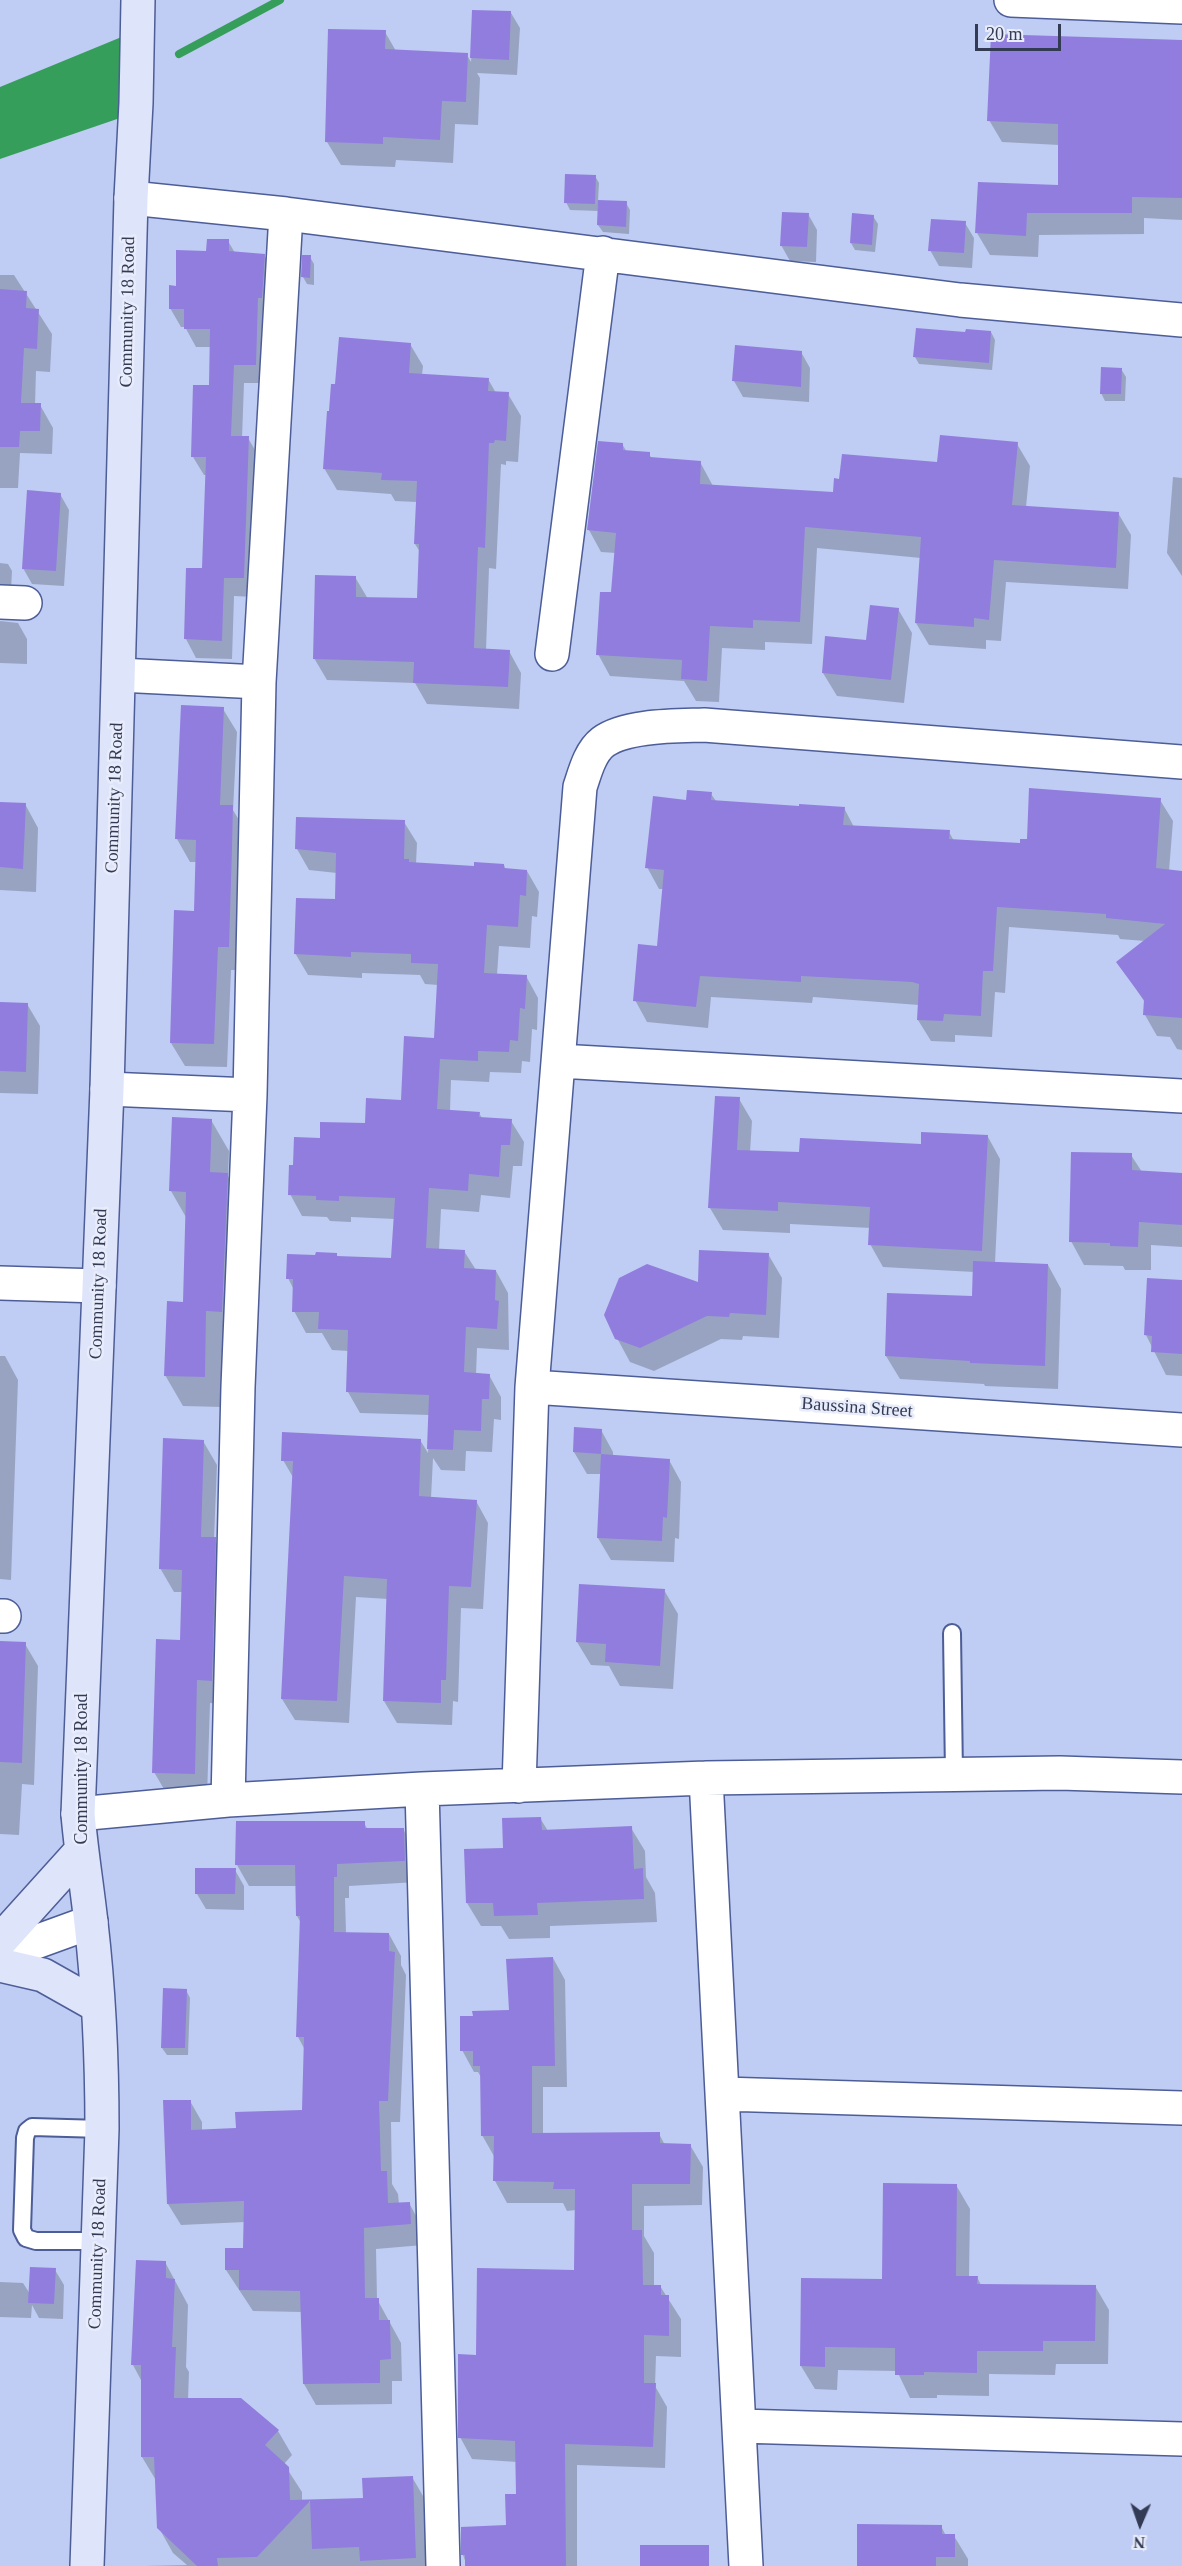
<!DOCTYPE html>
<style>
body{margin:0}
#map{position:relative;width:1182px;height:2566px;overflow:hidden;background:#bfccf3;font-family:"Times New Roman",serif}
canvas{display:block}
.north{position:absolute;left:1110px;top:2494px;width:60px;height:60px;-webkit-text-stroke:4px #e9edfb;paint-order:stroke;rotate:182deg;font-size:16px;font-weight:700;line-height:24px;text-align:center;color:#323a54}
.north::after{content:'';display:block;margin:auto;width:21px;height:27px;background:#323a54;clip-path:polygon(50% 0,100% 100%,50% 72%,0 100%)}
.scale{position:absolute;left:975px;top:24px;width:86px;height:27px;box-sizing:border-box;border:3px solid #323a54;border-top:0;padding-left:8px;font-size:18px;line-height:21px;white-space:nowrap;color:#323a54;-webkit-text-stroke:4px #e9edfb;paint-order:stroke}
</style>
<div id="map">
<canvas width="1182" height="2566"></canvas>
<div class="north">N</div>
<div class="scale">20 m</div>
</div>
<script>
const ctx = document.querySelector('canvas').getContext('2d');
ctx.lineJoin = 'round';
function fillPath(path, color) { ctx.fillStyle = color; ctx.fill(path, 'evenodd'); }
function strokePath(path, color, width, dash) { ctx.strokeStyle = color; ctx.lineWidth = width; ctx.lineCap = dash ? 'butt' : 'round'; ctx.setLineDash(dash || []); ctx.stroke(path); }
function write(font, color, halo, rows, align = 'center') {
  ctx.font = font + ' "Times New Roman",serif'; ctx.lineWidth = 5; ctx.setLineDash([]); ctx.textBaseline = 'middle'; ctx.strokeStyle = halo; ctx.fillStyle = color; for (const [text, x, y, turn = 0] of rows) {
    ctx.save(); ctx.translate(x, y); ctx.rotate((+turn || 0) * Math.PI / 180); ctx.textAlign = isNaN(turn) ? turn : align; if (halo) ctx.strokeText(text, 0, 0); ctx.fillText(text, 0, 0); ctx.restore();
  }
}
const water = new Path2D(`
 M124,36L120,118L0,159V87Z`);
const shadow = new Path2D(`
 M474,11L511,13L520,28L517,75L477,73L480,78L478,125L455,124L453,163L396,160L395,167L341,165L327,142L385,32L396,51L467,55L471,62Z
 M1182,42V220L1144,218V234L1039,235L1038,257L990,255L977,233L1060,187L1059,145L1002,142L989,120Z
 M595,176L599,183L598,201L626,203L630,210L629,234L603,232L598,225L599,211L570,210L566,202Z
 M808,214L817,230L816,262L790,261L781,245Z
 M873,216L878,224L875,252L855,250L851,243Z
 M965,223L974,238L972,268L939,266L930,250Z
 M228,241L235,253L264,255L275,274L266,383H244L242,438H248L259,457L254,597L234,596L232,659L196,658L186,639L204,570L207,475H204L193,457L211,387V347H196L185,327H181L170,308L177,287L208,252Z
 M310,257L314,264V285L307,284L303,277Z
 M0,275H14L52,334L50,372L36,371L35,405H40L53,428L52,454L20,453L18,488H0Z
 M991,332L995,340L992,370L919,364L915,357Z
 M410,344L423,366L422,375L488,379L496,393L508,394L521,416L518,462L506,461V465L501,464L496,569L489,568L486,650L509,651L521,673L519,709L427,704L415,683L327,680L314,658L355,577L368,599L418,600L420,552L415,544L417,502L395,501L391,494L337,490L324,468Z
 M801,352L810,368L809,402L743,397L734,381Z
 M1121,369L1126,377L1125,401H1105L1101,393Z
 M622,444L627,452L649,454L652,459L700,462L713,486L834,493L1017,444L1030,466L1026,507L1118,513L1131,535L1128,589L1006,582L1001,641L986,640V649L929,645L916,623L921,558L817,548L812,644L765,642V650L722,648L719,702L696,701L684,681L610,676L598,654L612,594L616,553L601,552L589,530Z
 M1173,477L1182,478V576L1167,553Z
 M60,494L69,510L64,586L32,584L23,568Z
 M0,563L8,564L12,571L11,591L0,592Z
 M898,609L912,633L904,703L837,696L823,673L867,641Z
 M0,621L18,623L27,639V664L0,663Z
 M223,709L237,732L233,810L245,830L241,970H231L227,1067L185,1066L171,1043L195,912L197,862H190L177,839Z
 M711,794L716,801L800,808H844L854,827L949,832L954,841L1021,845L1160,800L1173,821L1169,871L1182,872V1050L1177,1049L1170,1037L1157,1036L1145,1015L1146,1004L1118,962L1145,941L1120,939L1118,935L1009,927L1005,993L995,992L992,1037L955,1035V1042L931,1041L918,1020L919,1005L813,997L812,1003L711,997L708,1028L647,1022L635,1000L658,948L664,889H659L647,867L687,802Z
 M0,803L25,804L38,828L36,892L0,890Z
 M404,822L417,843L416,864L475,868L504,865L506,870L527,871L539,892L537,917L532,916L530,948L499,946L497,975L526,976L538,998L537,1030L532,1029L530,1062L522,1061L521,1073L490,1072L489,1082L451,1080L450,1111L479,1113L482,1118L511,1121L524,1142L522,1166H513L510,1198L481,1195L479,1212L441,1209L439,1250L464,1251L476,1270L496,1271L508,1293L509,1350L477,1348L476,1375H489L501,1397V1420L494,1419L492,1452L466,1451L465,1471L441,1470L433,1458L431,1498L476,1501L488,1523L483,1609L461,1608L458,1702L453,1701L452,1725L397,1723L384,1701L388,1599L356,1597L349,1723L295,1720L282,1699L294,1479L283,1460L420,1440L428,1453L430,1415L360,1413L348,1392L349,1351L332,1350L322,1333H306L294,1311V1290L288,1278L317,1257L336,1254L338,1257L392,1259L395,1219L351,1217V1222L330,1221L327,1217L302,1216L290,1194L295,1167L403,1102L435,1039L438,985L425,984L420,975L362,973V978L308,975L295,953L336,901L337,873L309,870L297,849Z
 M0,1003L27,1004L40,1026L38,1094L0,1093Z
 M739,1099L752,1121L750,1152L801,1154L922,1146L988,1137L1000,1159L995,1263L1048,1265L1061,1289L1058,1389L985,1386L984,1384L900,1379L886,1356L973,1298L974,1272L883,1267L870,1244L871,1228L790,1224V1233L723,1230L710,1208Z
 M211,1120L229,1151L228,1176L245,1205L222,1407L183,1406L165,1375L184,1304L187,1219L171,1191Z
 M1131,1155L1142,1172L1182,1175V1247L1151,1245V1270H1125L1123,1266L1084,1265L1071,1241Z
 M768,1254L782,1278L779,1338L743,1336L742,1340L721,1339L654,1371L630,1362L617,1338L699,1284Z
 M1182,1281V1376L1166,1375L1146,1335Z
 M0,1356H5L18,1380L11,1580L0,1579Z
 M601,1430L613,1452V1456L669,1460L681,1482L679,1539L675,1538L674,1562L611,1560L598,1538L601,1474H587L574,1452Z
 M203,1441L217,1465L214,1539L228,1562L225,1704L210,1703L207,1797L168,1796L154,1772L181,1641L183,1592H174L160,1568Z
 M664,1590L678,1614L673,1689L620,1686L609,1666L591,1665L577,1642Z
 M0,1643L25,1644L38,1666L34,1785L22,1784L19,1835L0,1834Z
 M540,1818L548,1831L631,1828L645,1851L646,1877L655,1893L657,1922L550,1926V1938L509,1939L501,1926H481L467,1903L505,1850Z
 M364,1823L368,1830L403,1829L416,1851L417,1882L349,1886V1898H345L346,1933L389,1934L401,1956V1965L406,1975L400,2122H391L392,2184L398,2194L399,2204L409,2203L421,2225L423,2245L376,2249L377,2299L401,2343L402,2381H392V2404L316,2405L304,2384L302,2312L253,2311L226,2270L245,2249V2222L181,2225L168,2204L190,2101L202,2122V2131L238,2130L303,2111L305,2050L298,2037L301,1923L297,1916V1886H249L237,1865Z
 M235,1870L244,1886V1910L206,1909L197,1894Z
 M553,1958L565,1980L567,2087H543V2135L659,2134L665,2145H690L703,2167L702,2205L644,2206V2236L654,2253V2286H660L681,2319V2357L656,2356L655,2386L667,2407L665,2468L577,2465V2566H467L463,2555L507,2527L517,2495V2462L472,2459L460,2437L477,2357L576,2271V2210L567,2211L563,2203H507L495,2181V2158L482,2135V2079L478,2072H474L462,2050L474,2017L510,2012Z
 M164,1989L186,1990L190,1998L188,2055H167L162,2048Z
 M956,2185L970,2209L969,2277H977L981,2285L1095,2286L1109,2310L1108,2364H1056L1055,2375L989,2374V2396L937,2395V2398H910L897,2371L838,2370L837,2390L815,2389L801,2366L883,2281Z
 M165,2262L188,2305L186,2367L189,2372L188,2400L278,2431L292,2455L284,2464L302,2492V2502L365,2500L412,2477L426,2501L429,2566H146L187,2565L173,2553L159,2528L157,2482L142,2457V2382L133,2365Z
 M55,2270L64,2285L63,2319L39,2318L32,2305L31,2318L0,2317V2282L23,2283L30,2294Z
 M941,2526L946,2536H954L968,2559V2566H859Z`);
const stream = new Path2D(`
 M179,54L280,0`);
const building = new Path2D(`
 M472,10L511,11L509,60L470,58Z
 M328,29L386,30L385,49L468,53L466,102L442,101L440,140L383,137V144L325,142Z
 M991,34L1182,40V198L1132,197V213H1027L1026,236L975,233L978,182L1058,185V124L987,121Z
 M565,174L596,175L595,204L564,203Z
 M598,200L627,201L626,227L597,225Z
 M782,212L809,213L807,247L780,246Z
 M852,213L874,215L872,245L850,243Z
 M931,219L966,221L964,253L928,251Z
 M207,239H229V251L265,254L262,298H258L256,365H234L231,436H249L244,578H224L222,641L184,639L186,568H202L206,457H191L193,385H209L210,329H184V309H169V285L176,286V250L206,251Z
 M302,255H311L310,278L301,277Z
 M0,289L27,291L26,308L39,309L37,349L24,348L21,403H41L40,431H20L19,447H0Z
 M916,328L965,332L966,329L991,331L989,363L913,357Z
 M339,337L411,343L409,373L489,378L488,391L509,392L506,441L495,440L494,443H489L485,548L478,547L474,648L510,650L508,687L413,683L414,662L313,659L315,575L356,576V597L417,598L419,544H414L417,481L381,480L382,473L323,469L327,411H329L331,384H335Z
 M735,345L802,351L801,387L732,381Z
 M1101,367L1122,368L1121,394H1100Z
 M940,435L1018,442L1012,505L1119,512L1116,568L994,560L989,620L974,618V627L915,623L921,537L805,527L800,622L753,620V628L710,626L707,681L681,679L682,660L596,655L600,592H611L616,533L587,530L598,441L623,443V450L650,452V457L701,461L700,484L833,492L834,478L839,479L842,454L937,462Z
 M27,490L61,493L56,571L22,569Z
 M870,605L899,608L891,680L822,673L825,636L866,640Z
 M181,705L224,707L220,805H233L232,849L229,947H218L214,1044L170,1043L174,910L194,911L196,840L175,839Z
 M1029,788L1161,798L1156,868L1182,871V1018L1143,1015L1144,1000L1116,962L1165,924L1106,918V914L997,907L993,971H983L981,1016L944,1014L943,1021L917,1020L919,984L912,982L801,976V982L700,976L696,1007L633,1001L638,944L657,946L664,870L645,868L653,796L686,800L687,790L712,792L711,800L799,806V804L845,807L843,825L950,830L949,839L1020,843V839H1027Z
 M0,802L26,803L23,869L0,867Z
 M296,817L405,820L404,859H409V862L474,866V862L504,864V868L527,870L526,896L520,895L518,927L487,925L484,973L527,975L525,1009L520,1008L518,1041L510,1040L509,1052L478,1051V1061L440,1059L437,1109L480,1112L479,1117L512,1119L510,1145H501L499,1177L469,1174L468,1191L429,1188L426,1248L465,1250L464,1268L496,1270L495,1300L499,1301L497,1329L466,1327L464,1372L490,1374L489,1399H482L481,1431L454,1430L453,1450L427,1449L429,1395L346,1392L348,1330L318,1329L319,1312H292L293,1279H286L287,1254L315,1255L316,1252L337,1253V1256L391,1258L395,1198L339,1196V1201L316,1200V1196L288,1195L289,1165H293L294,1137L320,1138V1122L365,1123L366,1098L401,1100L404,1036L434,1038L438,964L411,963V954L351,952V957L294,954L296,898L335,899L336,853L295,849Z
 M0,1002L28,1003L26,1072L0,1071Z
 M715,1096L740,1097L737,1150L799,1152L800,1138L921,1144V1132L988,1135L982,1251L868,1245L870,1207L778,1202V1211L708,1208Z
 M172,1117L212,1119L210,1172L228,1173L222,1312L206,1311L205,1377L164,1376L167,1301L183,1302L186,1192L169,1191Z
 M1071,1152L1132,1153V1170L1182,1173V1225L1139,1222L1138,1247L1110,1246V1243L1069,1242Z
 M699,1250L769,1253L766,1315L730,1313L729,1317L707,1316L640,1348L615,1339L604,1315L619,1278L647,1264L698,1282Z
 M973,1261L1048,1264L1045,1366L970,1363V1361L885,1356L887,1293L972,1296Z
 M1147,1278L1182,1280V1354L1151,1352L1152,1336L1144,1335Z
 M574,1427L602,1429L601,1454L670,1459L667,1518L663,1517L662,1541L597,1538L601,1454L573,1452Z
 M282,1432L421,1439L419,1496L477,1500L471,1587L449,1586L446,1680H441V1703L383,1701L387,1579L344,1576L337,1701L281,1699L293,1461H281Z
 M163,1438L204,1440L201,1537H216L212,1681L197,1680L195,1774L152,1773L156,1639L180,1640L182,1570L159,1569Z
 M579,1584L665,1589L660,1666L605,1662L606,1644L576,1642Z
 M0,1641L26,1642L22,1763L0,1762Z
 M541,1817L542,1830L632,1826L634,1869L643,1868L644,1899L537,1903L538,1915L494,1916L493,1903H466L464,1849L503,1848L502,1818Z
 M236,1821H365V1828H404L405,1861L337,1864V1877H334V1932L389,1933V1951L395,1952L388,2101H379L381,2171H387L388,2203L410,2202L411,2224L364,2228L365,2298H379V2320H390L391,2359L380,2360V2383L303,2384L300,2291L239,2290V2270H225V2248H243L244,2201L167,2204L163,2100H191V2130L236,2128L235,2112L302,2110L304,2037H296L300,1916H296L295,1865H235Z
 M195,1868H236L235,1894H195Z
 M553,1957L555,2066H532V2133L660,2132V2143L691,2144L690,2184H632V2230H642L643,2285H661V2295H669V2336L644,2335V2383H656L653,2447L565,2444L566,2566H465V2555H461V2527L506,2525L505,2494H516L515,2441L458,2438V2354L476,2355L477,2268L574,2270L575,2189H553L554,2182L493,2181L494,2136H481L480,2066H473V2051H460V2016H473L472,2011L509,2010L506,1959Z
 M163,1988L187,1989L185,2048H161Z
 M883,2183L957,2184L956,2276H978L977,2284L1096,2285L1095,2341H1043V2351H977V2373L924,2372V2375H895V2348L825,2347V2367L800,2366L801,2278L882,2279Z
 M136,2260L166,2261V2278L175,2279L172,2347H176L174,2398H241L279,2430L265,2445L289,2467L290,2500L363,2498L362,2478L413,2476L416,2558L360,2561L359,2547L312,2549L310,2501L257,2557L217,2558L218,2566H197L157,2528L154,2457H141V2365H131Z
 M30,2267L56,2268L54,2304L28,2303Z
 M857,2524L942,2525V2534H955V2557H936V2566H857Z
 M640,2545H709V2566H640Z`);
const service = new Path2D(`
 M952,1633L954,1775
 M98,2241H36L26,2238L22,2230L25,2138L27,2131L32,2127L102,2129`);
const minor = new Path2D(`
 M1011,0L1182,7
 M131,198L286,214L960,300L1182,320
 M0,602L25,603
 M552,654L603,253
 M119,675L259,682
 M559,1061L1182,1096
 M107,1089L250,1095
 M0,1283L99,1286
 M532,1387L1182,1430
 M0,1616H4
 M706,1778L746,2566
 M519,1786L532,1387L580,787C585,772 590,752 603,742C626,725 677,726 704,725L1182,762
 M422,1789L443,2566
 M228,1800L238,1387L250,1095L259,682L286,214
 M78,1814L228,1800L422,1789L706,1778L1060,1773L1182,1777
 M723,2094L1182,2108
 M740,2426L1182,2439`);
const tertiary = new Path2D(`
 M0,1955L91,1922`);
const secondary = new Path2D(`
 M0,1941L81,1851
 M0,1965L43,1975L98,2006
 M87,2566L102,2129C102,2060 99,1992 91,1923C87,1886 81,1851 78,1814L107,1089L131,198L136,103L138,0`);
const streetNames = [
 ["Community 18 Road",128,312,-89],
 ["Community 18 Road",115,798,-88],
 ["Community 18 Road",99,1284,-88],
 ["Baussina Street",857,1408,4],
 ["Community 18 Road",82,1769,-90],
 ["Community 18 Road",98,2254,-88]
];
fillPath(water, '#359e5a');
fillPath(shadow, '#0003');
strokePath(stream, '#359e5a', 8);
fillPath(building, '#917ddd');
strokePath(service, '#4d5d97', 20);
strokePath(minor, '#4d5d97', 36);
strokePath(tertiary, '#4d5d97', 36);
strokePath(secondary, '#4d5d97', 36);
strokePath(service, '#fff', 16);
strokePath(minor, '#fff', 33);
strokePath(tertiary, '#fff', 33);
strokePath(secondary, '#dee4fa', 33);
write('18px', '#323a54', '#e9edfb', streetNames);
</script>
